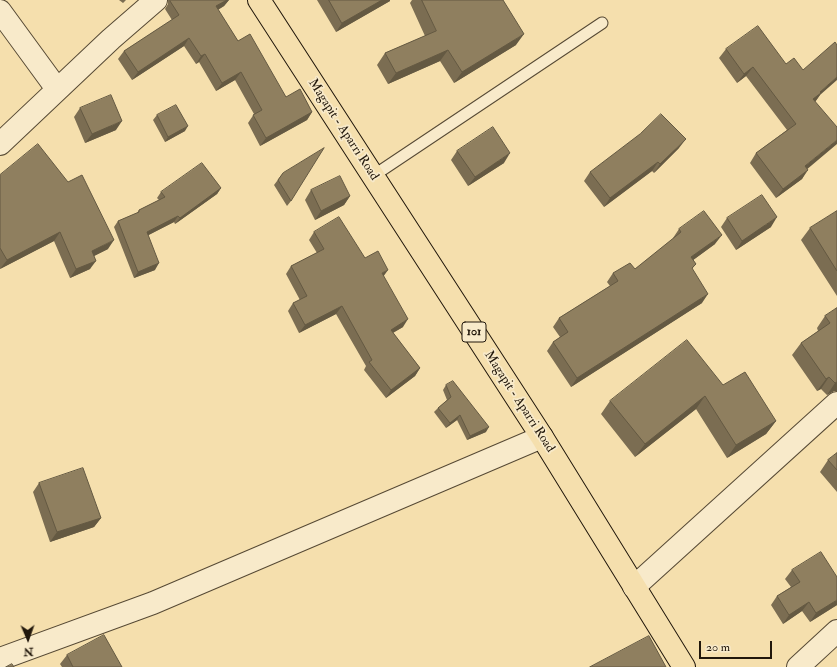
<!DOCTYPE html>
<style>
body{margin:0}
#map{position:relative;width:837px;height:667px;overflow:hidden;background:#f5dfad;font-family:"IM FELL Double Pica",serif}
canvas{display:block}
.north{position:absolute;left:8px;top:619px;width:40px;height:40px;-webkit-text-stroke:3px #f8eaca;paint-order:stroke;rotate:178deg;font-size:11px;font-weight:700;line-height:16px;text-align:center;color:#21170b}
.north::after{content:'';display:block;margin:auto;width:14px;height:18px;background:#21170b;clip-path:polygon(50% 0,100% 100%,50% 72%,0 100%)}
.scale{position:absolute;left:699px;top:641px;width:73px;height:18px;box-sizing:border-box;border:2px solid #21170b;border-top:0;padding-left:5px;font-size:12px;line-height:14px;white-space:nowrap;color:#21170b;-webkit-text-stroke:3px #f8eaca;paint-order:stroke}
</style>
<div id="map">
<canvas width="837" height="667"></canvas>
<div class="north">N</div>
<div class="scale">20 m</div>
</div>
<script>
const ctx = document.querySelector('canvas').getContext('2d');
ctx.lineJoin = 'round';
function strokePath(path, color, width, dash) { ctx.strokeStyle = color; ctx.lineWidth = width; ctx.lineCap = dash ? 'butt' : 'round'; ctx.setLineDash(dash || []); ctx.stroke(path); }
function fillPath(path, color) { ctx.fillStyle = color; ctx.fill(path, 'evenodd'); }
function write(font, color, halo, rows, align = 'center') {
  ctx.font = font + ' "IM FELL Double Pica",serif'; ctx.lineWidth = 3.5; ctx.setLineDash([]); ctx.textBaseline = 'middle'; ctx.strokeStyle = halo; ctx.fillStyle = color; for (const [text, x, y, turn = 0] of rows) {
    ctx.save(); ctx.translate(x, y); ctx.rotate((+turn || 0) * Math.PI / 180); ctx.textAlign = isNaN(turn) ? turn : align; if (halo) ctx.strokeText(text, 0, 0); ctx.fillText(text, 0, 0); ctx.restore();
  }
}
const lane = new Path2D(`
 M373,176L602,23`);
const street = new Path2D(`
 M0,11L57,89
 M0,144L111,39L156,0
 M634,587L837,403
 M0,659L153,603L542,437
 M798,667L837,631`);
const primary = new Path2D(`
 M259,0L542,437L684,667`);
const wall = new Path2D(`
 M119,0H126L123,3Z
 M168,0H229L224,6L218,10L238,41L286,97L312,112L307,120L260,146L248,123L254,114L235,80L216,91L199,62L196,64L184,46L132,80L118,59L124,51L172,20L165,9L168,4Z
 M317,0H390V1L336,32Z
 M412,0H503L516,45L454,83L440,61L388,84L377,65L385,53L425,36L410,3Z
 M726,49L786,64L820,95L815,102L807,169L802,179L776,198L750,163L756,153L787,130L746,76L737,83L719,58Z
 M80,108L116,130L85,143L74,117Z
 M157,115L185,131L165,142L153,120Z
 M679,148L654,173L652,171L604,207L584,181L590,172Z
 M457,151L504,163L468,186L451,160Z
 M283,173L291,201L287,206L274,185Z
 M0,175L108,249L94,256L90,269L70,278L54,241L0,269Z
 M221,188L217,194L175,224L174,222L148,235L155,270L134,278L114,227L118,221L137,213L139,210L159,200L157,198L161,192Z
 M311,190L350,196L344,205L315,220L305,200Z
 M837,211V296L801,240L810,228Z
 M727,218L771,227L736,250L721,227Z
 M679,229L715,244L693,260L696,264L692,269L702,303L571,387L547,351L553,342L560,337L553,327L559,318L610,286L607,282L613,273L635,269L673,239V238Z
 M314,232L365,258L383,276L403,327L393,333L420,368L415,376L386,398L364,370L366,366L336,314L299,333L288,311L293,303L300,300L286,274L291,266L317,253L309,240Z
 M837,308V391H834L827,395L821,389L817,391L792,355L801,343L818,331L817,328L825,316Z
 M446,385L486,432L467,440L457,420L446,428L434,412L438,408L447,400L443,390Z
 M723,385L776,421L766,434L727,458L696,409L635,457L601,414L610,401Z
 M837,453V492L820,472L828,460Z
 M39,483L101,518L94,527L50,542L33,492Z
 M792,570L837,605L810,622L802,611L783,624L771,605L777,596L791,587L785,579Z
 M67,655L122,667H62L60,664Z`);
const shadedWall = new Path2D(`
 M227,0H229L224,6L210,14L216,6Z
 M382,0H390V1L336,32L342,23Z
 M524,34L516,45L454,83L462,72Z
 M189,38L184,46L132,80L138,72Z
 M448,50L440,61L388,84L396,73Z
 M205,54L199,62L196,64L201,56Z
 M753,67L746,76L737,83L744,74Z
 M241,72L235,80L216,91L222,83Z
 M837,77V80L820,95L815,102L813,99L820,92Z
 M312,112L307,120L260,146L266,138Z
 M122,121L116,130L85,143L92,134Z
 M188,126L185,131L165,142L168,137Z
 M686,139L679,148L654,173L660,164Z
 M837,140V144L799,176L805,166Z
 M510,153L504,163L468,186L475,177Z
 M658,162L652,171L604,207L610,198Z
 M808,170L802,179L776,198L783,189Z
 M221,188L217,194L175,224L180,218Z
 M350,196L344,205L315,220L321,211Z
 M178,216L174,222L143,238L147,232Z
 M777,217L771,227L736,250L742,241Z
 M60,232L54,241L0,269L7,260Z
 M722,235L715,244L685,266L691,257Z
 M114,240L108,249L86,260L92,251Z
 M96,261L90,269L70,278L76,269Z
 M159,263L155,270L134,278L138,272Z
 M388,270L383,277L382,273Z
 M708,294L702,303L571,387L577,378Z
 M342,306L336,314L299,333L305,325Z
 M408,319L403,327L385,337L391,330Z
 M420,368L415,376L386,398L391,390Z
 M829,377L821,389L817,391L826,379Z
 M837,382V391H834L827,395L835,383Z
 M705,396L696,409L635,457L645,444Z
 M460,415L457,420L446,428L450,423Z
 M776,421L766,434L727,458L736,445Z
 M489,427L486,432L467,440L470,436Z
 M101,518L94,527L50,542L57,532Z
 M837,600V605L810,622L816,613Z
 M809,602L802,611L783,624L789,615Z`);
const building = new Path2D(`
 M171,0H227L216,6L238,41L250,34L286,97L300,89L312,112L266,138L253,115L262,110L241,72L222,83L205,54L201,56L189,38L138,72L124,51L179,15L170,1Z
 M329,0H382L342,23Z
 M422,0H503L524,34L462,72L448,50L396,73L385,53L436,31Z
 M758,26L786,64L794,58L803,70L835,42L837,45V77L820,92L821,93L813,99L837,127V140L805,166L808,170L783,189L756,153L796,124L753,67L744,74L726,49Z
 M111,95L122,121L92,134L80,108Z
 M176,105L188,126L168,137L157,115Z
 M661,114L686,139L660,164L658,162L610,198L590,172L640,134Z
 M493,127L510,153L475,177L457,151Z
 M38,144L68,182L82,175L114,240L92,251L96,261L76,269L60,232L7,260L0,248V175Z
 M324,148L291,201L278,180L283,173Z
 M202,163L221,188L180,218L178,216L147,232L159,263L138,272L118,221L139,212V210L165,197L161,192Z
 M340,176L350,196L321,211L311,190Z
 M762,195L777,217L742,241L727,218Z
 M704,211L722,235L691,257L696,264L692,268L708,294L577,378L553,342L568,332L559,318L618,281L613,273L630,263L635,269L681,232L679,229Z
 M837,211V271L810,228Z
 M339,217L365,258L378,251L388,270L382,273L408,319L391,330L420,368L391,390L369,362L372,360L342,306L305,325L293,303L307,296L291,266L324,249L314,232Z
 M837,308V382L835,383L829,377L826,379L801,343L830,323L825,316Z
 M687,340L723,385L745,372L776,421L736,445L705,396L645,444L610,401Z
 M453,381L489,427L470,436L460,415L450,423L438,408L451,397L446,385Z
 M837,453V470L828,460Z
 M83,468L101,518L57,532L39,483Z
 M821,552L837,577V600L816,613L809,602L789,615L777,596L800,582L792,570Z
 M104,635L122,667H73L67,655Z
 M649,636L666,667H590Z
 M12,664L14,667H6Z`);
const shields = [
 [474,332,24]
];
const shieldNames = [
 ["101",474,332]
];
const streetNames = [
 ["Magapit - Aparri Road",343,130,57],
 ["Magapit - Aparri Road",519,402,57]
];
strokePath(lane, '#564934', 13);
strokePath(street, '#564934', 24);
strokePath(primary, '#21170b', 24);
strokePath(lane, '#f8eaca', 11);
strokePath(street, '#f8eaca', 22);
strokePath(primary, '#f5dfad', 22);
fillPath(wall, '#7b6d52');
fillPath(shadedWall, '#645942');
fillPath(building, '#8f7f5f');
strokePath(building, '#645942', 1);
for (const [x, y, w] of shields) { const box = new Path2D(); box.roundRect(x - w / 2, y - 10, w, 20, 3); ctx.fillStyle = '#f8eaca'; ctx.fill(box); strokePath(box, '#21170b', 1); }
write('bold 12px', '#21170b', null, shieldNames);
write('13px', '#21170b', '#f8eaca', streetNames);
</script>
